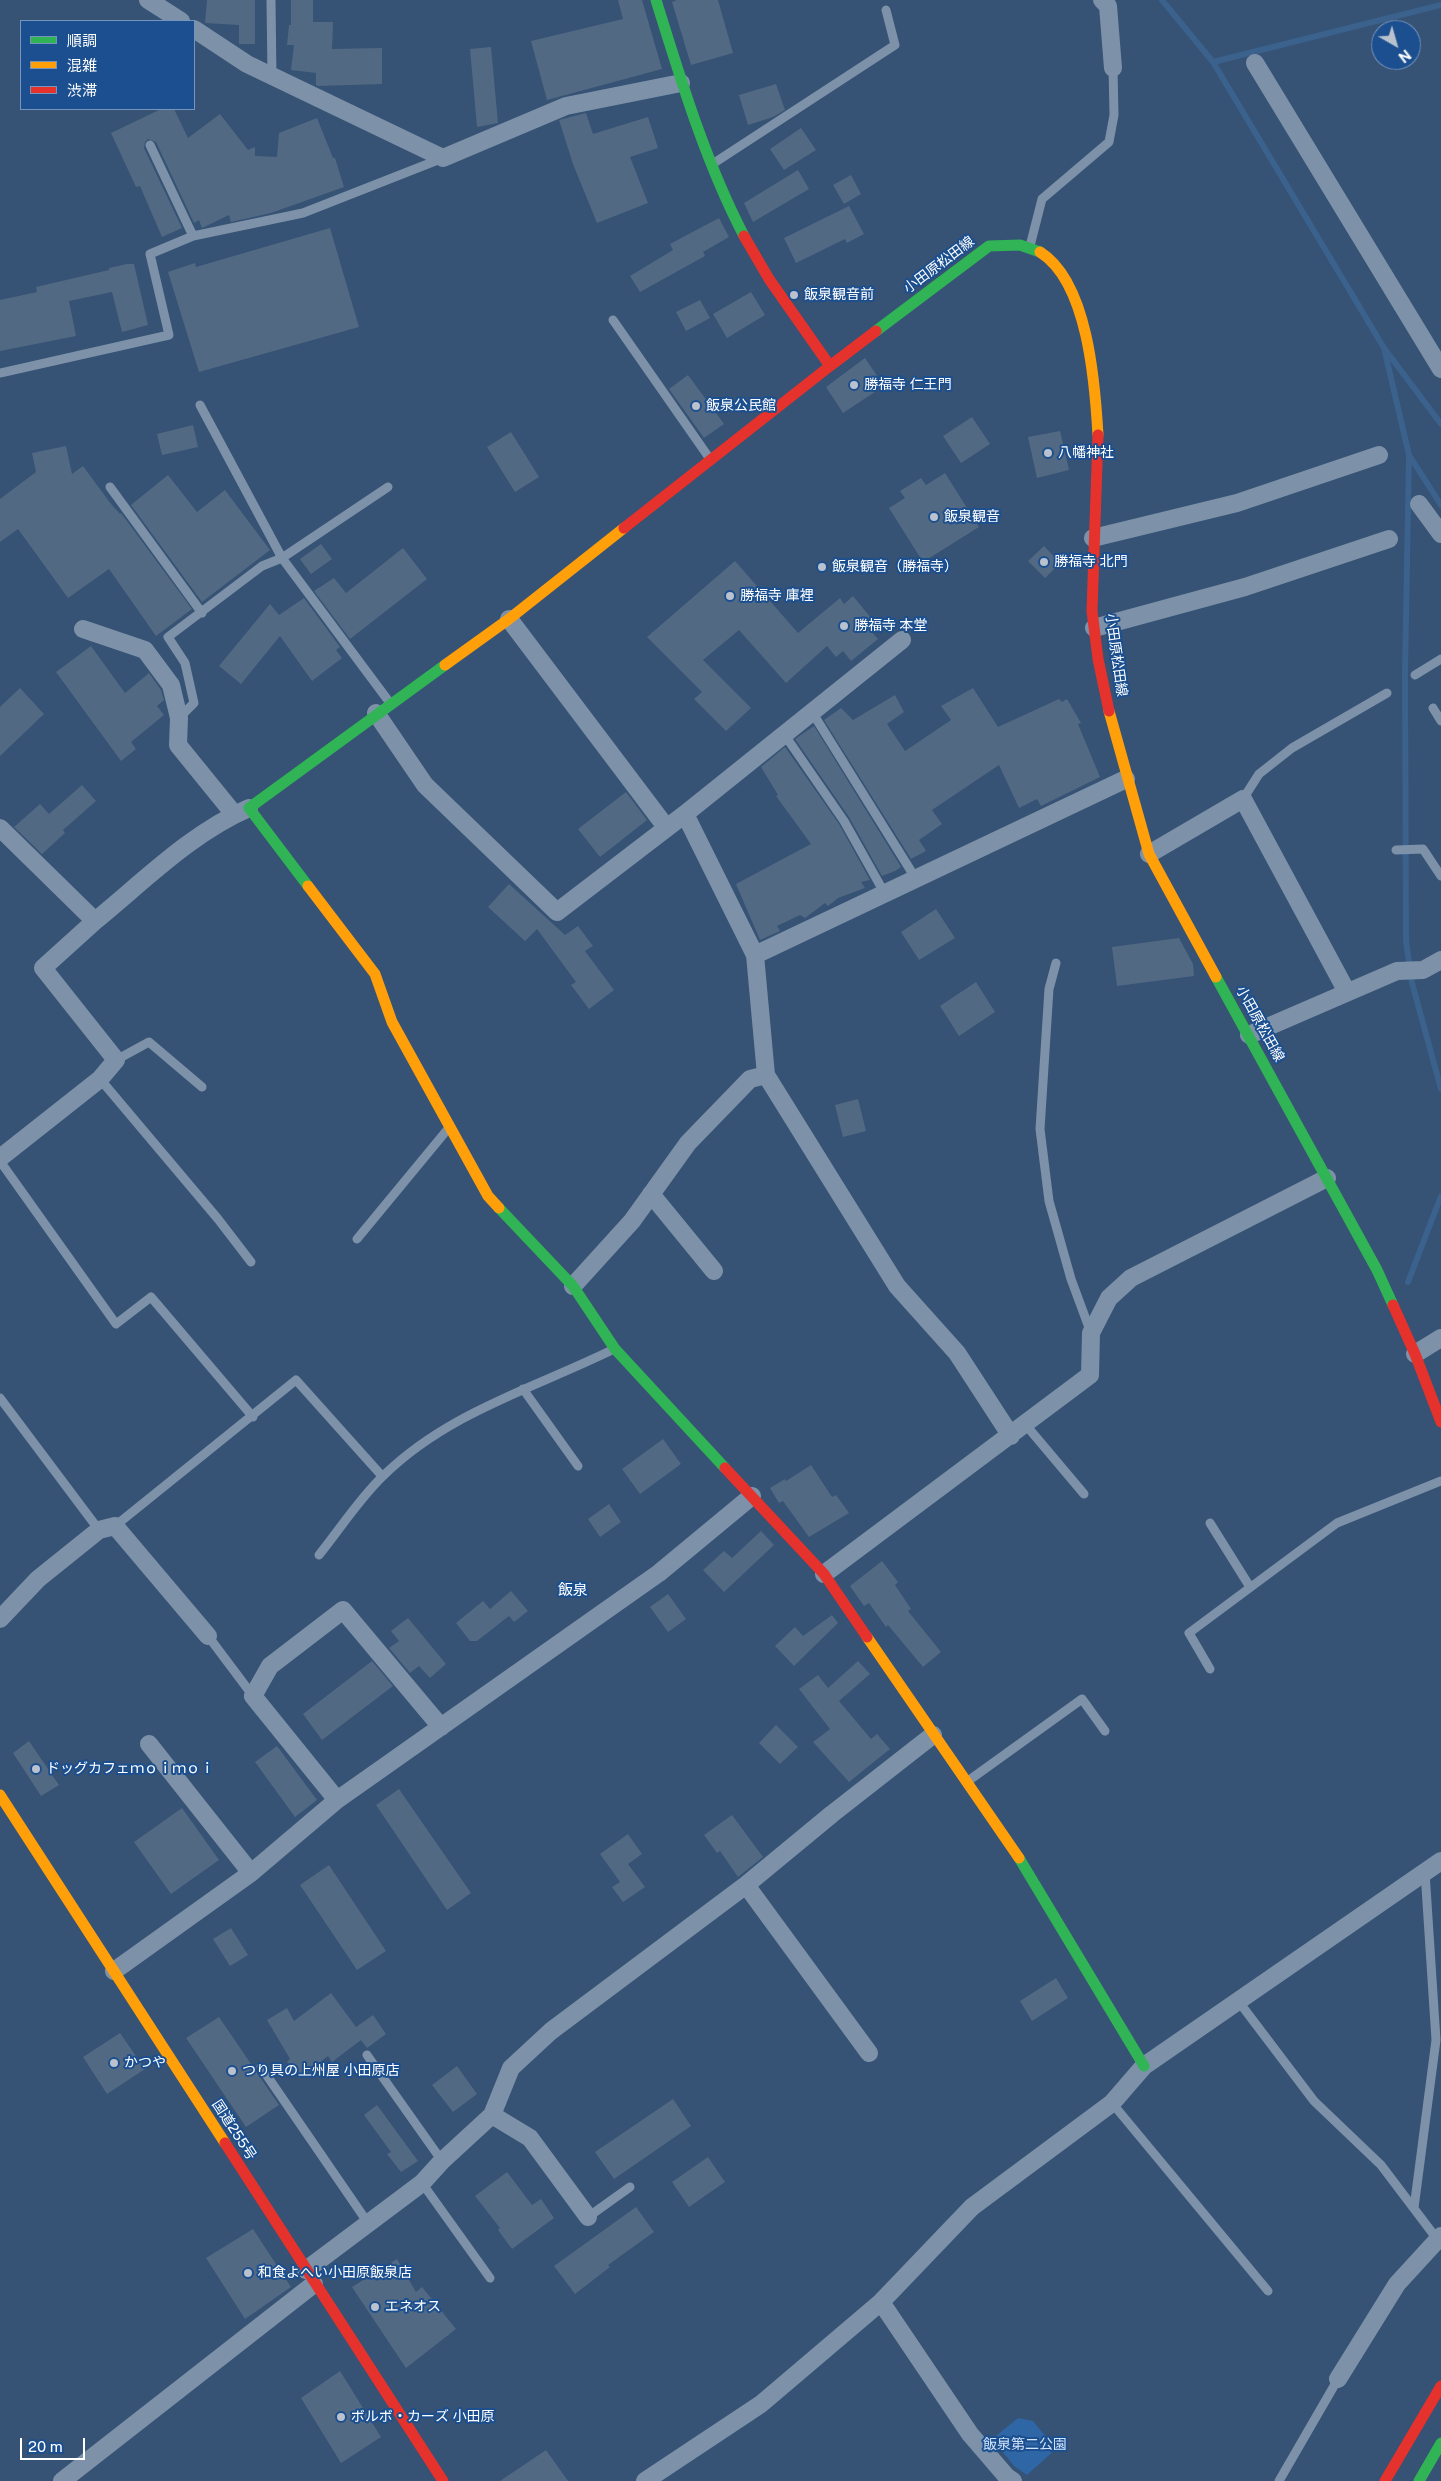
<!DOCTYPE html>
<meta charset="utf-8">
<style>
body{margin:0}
#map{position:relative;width:1441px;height:2481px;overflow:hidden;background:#365274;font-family:"Public Sans","Noto Sans JP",sans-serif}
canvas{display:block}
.legend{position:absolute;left:20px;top:20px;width:175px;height:90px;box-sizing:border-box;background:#1b4f8f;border:1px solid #7695bc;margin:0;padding:6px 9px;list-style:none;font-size:15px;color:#fff}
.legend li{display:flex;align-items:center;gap:10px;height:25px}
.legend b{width:25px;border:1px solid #7695bc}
.north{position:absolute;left:1371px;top:20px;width:50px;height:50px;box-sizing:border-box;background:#1b4f8f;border:1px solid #7695bc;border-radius:50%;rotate:142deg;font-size:14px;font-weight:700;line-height:20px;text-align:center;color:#fff}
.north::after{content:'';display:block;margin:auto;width:18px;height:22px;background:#b9c2ce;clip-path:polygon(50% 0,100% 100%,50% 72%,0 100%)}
.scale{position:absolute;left:20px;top:2438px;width:65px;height:22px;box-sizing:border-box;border:2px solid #fff;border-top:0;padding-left:6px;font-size:15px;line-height:18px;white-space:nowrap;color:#fff;-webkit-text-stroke:4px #1b4f8f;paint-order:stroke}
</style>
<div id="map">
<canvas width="1441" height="2481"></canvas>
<ul class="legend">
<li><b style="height:6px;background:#30b455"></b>順調</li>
<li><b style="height:6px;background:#ff9f0a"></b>混雑</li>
<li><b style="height:6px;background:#e5322d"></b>渋滞</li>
</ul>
<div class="north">N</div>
<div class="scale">20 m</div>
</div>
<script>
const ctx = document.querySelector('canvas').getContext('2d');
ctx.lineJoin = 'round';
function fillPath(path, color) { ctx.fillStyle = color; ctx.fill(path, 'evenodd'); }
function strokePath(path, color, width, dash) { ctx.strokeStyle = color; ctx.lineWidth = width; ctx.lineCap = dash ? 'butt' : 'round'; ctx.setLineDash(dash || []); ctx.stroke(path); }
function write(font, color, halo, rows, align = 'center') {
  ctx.font = font + ' "Public Sans","Noto Sans JP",sans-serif'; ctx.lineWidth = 4; ctx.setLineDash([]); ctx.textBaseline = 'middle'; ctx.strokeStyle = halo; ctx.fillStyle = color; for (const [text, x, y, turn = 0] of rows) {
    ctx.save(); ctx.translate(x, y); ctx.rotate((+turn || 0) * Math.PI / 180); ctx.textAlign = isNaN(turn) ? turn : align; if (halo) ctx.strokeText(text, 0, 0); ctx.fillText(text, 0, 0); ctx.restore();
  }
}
const green = new Path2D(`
 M1018,2418L1033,2421L1056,2449L1027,2475L1014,2466L992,2439Z`);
const stream = new Path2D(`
 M1162,0L1213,62L1384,348L1441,424
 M1213,62L1441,5
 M1384,348L1409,455L1405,672L1406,941L1412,983L1441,1089
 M1409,455L1441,505
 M1408,1282L1441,1196`);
const building = new Path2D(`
 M207,0H255V44H239V25L205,23Z
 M291,0H313V22H333L332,49L382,48V84L318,86L316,85V73L291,70L294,45H287L289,25H291Z
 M618,0H642L662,69L547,100L531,41L623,19Z
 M677,0H718L733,53L691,65L672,2Z
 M491,47L498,123L477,127L470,49Z
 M776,84L785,110L773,117L748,125L739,95Z
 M161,109H174L188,138L220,114L248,150L255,147V156L277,157L279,133L317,118L333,158H335L344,187L271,213L231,222L229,215L202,228L199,220L194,223L156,142L148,139L145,142L144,148L182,228L162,237L140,186L136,187L111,133Z
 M586,113L593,134L648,117L658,148L630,157L648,203L597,223L573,164L559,120Z
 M801,128L816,150L784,170L770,149Z
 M798,170L809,189L753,222L744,203Z
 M851,175L861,194L844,204L833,185Z
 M849,206L864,234L847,243L845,239L796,263L784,238Z
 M719,218L729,237L703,252L705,256L640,292L630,276L673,250L670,244Z
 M330,228L359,327L199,372L168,272L195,263L196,267Z
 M127,264H134L148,325L122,332L112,292L69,301L76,336L0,351V300L37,292L36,287L109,270V268Z
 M751,292L765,315L727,338L713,314Z
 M700,300L710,318L686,331L676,312Z
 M865,358L884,386L843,413L826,387Z
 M688,375L724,424L704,438L669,389Z
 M972,417L990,444L961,463L943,436Z
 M193,425L198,447L162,455L157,434Z
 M1060,431L1069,470L1037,478L1028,437Z
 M511,432L539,477L515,492L487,447Z
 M66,446L72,474L83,466L111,504L120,514L121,513L192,609L156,636L109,569L68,598L18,529L0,542V499L36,472L32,453Z
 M945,473L979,527L923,562L889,508L905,498L900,491L921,478L926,485Z
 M168,475L197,512L225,490L270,550L202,602L131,505Z
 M321,544L332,559L311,574L300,559Z
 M1044,546L1060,563L1045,578L1028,561Z
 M403,548L427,579L350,639L314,591L334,578L346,593Z
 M735,561L798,633L840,598L844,604L853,596L876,624L869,629L878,639L851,661L843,651L836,657L827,646L786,683L739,630L703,660L751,708L726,731L694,699L702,692L647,637Z
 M304,598L340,647L336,650L342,658L312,681L280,636L241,684L219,666L270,604L279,615Z
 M91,646L125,693L149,673L161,690L164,700L157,706L164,715L131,742L136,749L121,761L56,672Z
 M20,688L44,714L0,756V707Z
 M973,688L998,727L1059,699L1062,702L1067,699L1081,723L1078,724L1100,777L1041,806L1037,799L1019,808L999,765L932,810L942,824L919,840L926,851L911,859L824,720L841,708L853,720L895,695L904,712L887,724L905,751L951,720L941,706Z
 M814,726L901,867L895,871L882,876L849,817L795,739Z
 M785,747L839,824L870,880L861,882L865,888L838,898L828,906L825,903L805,918L800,915L777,926L780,931L760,940L736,884L811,844L776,796L778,795L761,767Z
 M82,785L96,801L63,830L65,833L42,854L14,827L40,804L49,814Z
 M626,792L647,820L600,857L578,829Z
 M509,884L565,935L578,926L593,946L585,951L614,990L589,1009L571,985L576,982L537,929L525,941L488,907Z
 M936,909L955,938L919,960L901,932Z
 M1179,938L1193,964L1194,976L1117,986L1112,947Z
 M976,982L995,1012L959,1036L940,1006Z
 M858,1099L866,1131L843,1137L835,1105Z
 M663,1439L681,1464L640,1494L622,1469Z
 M811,1465L832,1497L836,1495L849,1513L809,1537L783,1501L779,1503L770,1488L785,1479L786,1481Z
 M609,1504L621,1522L600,1537L588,1519Z
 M761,1531L774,1545L724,1592L703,1570L724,1551L732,1558Z
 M882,1561L898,1582L895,1585L911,1609L908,1611L941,1652L923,1667L888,1625L886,1627L869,1603L864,1606L850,1586Z
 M511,1591L528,1611L514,1622L509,1616L477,1641H470L456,1623L483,1601L490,1609Z
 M668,1594L686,1619L668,1632L650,1607Z
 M832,1615L838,1623L794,1666L775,1646L795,1627L803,1636Z
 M408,1618L446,1664L430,1678L419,1666L410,1673L389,1648L399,1641L391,1631Z
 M372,1661L393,1686L322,1740L303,1714Z
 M858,1661L870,1674L839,1701L871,1739L877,1734L890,1749L849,1782L813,1742L830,1729L799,1689L818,1675L828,1688Z
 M776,1725L798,1747L780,1764L759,1743Z
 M29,1741L59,1785L41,1796L13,1753Z
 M277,1746L317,1800L295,1817L255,1762Z
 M399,1789L471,1893L447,1910L376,1805Z
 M182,1808L219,1860L171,1894L134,1842Z
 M732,1815L763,1857L738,1877L720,1851L717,1853L704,1835Z
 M628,1834L642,1854L628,1864L645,1887L623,1902L612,1887L620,1882L600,1854Z
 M329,1865L386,1951L357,1970L300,1885Z
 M231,1928L248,1955L230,1966L213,1939Z
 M1056,1978L1068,1998L1032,2021L1020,2001Z
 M331,1993L356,2027L373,2015L386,2034L367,2048L361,2040L332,2062L328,2056L299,2078L287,2062L290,2059L267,2020L287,2008L294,2021Z
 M219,2017L279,2105L246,2127L186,2038Z
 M120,2033L145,2069L107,2094L83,2057Z
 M457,2066L477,2094L453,2112L432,2085Z
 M673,2099L691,2126L614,2179L595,2152Z
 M377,2105L418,2161L401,2172L387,2154L391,2152L364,2115Z
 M708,2157L725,2182L689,2207L672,2182Z
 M507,2172L532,2205L541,2199L554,2218L512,2249L498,2230L500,2228L475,2196Z
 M636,2207L654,2232L608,2265L610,2267L575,2294L554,2266Z
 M253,2229L291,2287L245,2319L206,2258Z
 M397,2259L416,2292L422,2287L456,2329L406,2368L352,2287Z
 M340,2371L381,2437L341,2463L301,2398Z
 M546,2450L568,2481H500Z`);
const lane = new Path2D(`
 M271,0L272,76
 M150,145L193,236
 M714,163L895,45L886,10
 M1030,246L1042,199L1109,142L1114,115L1113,68
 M613,320L710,459
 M0,373L169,335L150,254L193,236L303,213L443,158
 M200,405L282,558L390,703
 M110,487L202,613
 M1415,675L1441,659
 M1433,708L1441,721
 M812,712L916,879
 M179,718L194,703L185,663L168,637L262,566L282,558L388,487
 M784,734L844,821L885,894
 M1243,799L1259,774L1292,748L1387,693
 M1396,850L1423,849L1441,876
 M1056,963L1049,989L1040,1129L1049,1201L1071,1279L1091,1333
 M116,1060L149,1042L202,1087
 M100,1079L218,1219L251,1262
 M0,1161L116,1324L151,1297L253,1417
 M357,1239L447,1130
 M523,1389L578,1466
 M0,1398L99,1530
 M1025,1424L1084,1494
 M1210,1523L1250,1587
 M115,1526L296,1380L382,1476
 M319,1555C340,1529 359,1499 383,1476C448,1412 535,1388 614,1349
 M208,1636L253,1696
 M1210,1669L1189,1633L1337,1523L1441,1481
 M968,1781L1082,1699L1105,1731
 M1239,2002L1314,2101L1381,2165L1437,2239
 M367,2055L442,2161
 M261,2067L368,2223
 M1112,2103L1268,2291
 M422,2183L490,2278
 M1414,2208L1436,2040L1425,1872
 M588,2217L630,2187
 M1279,2481L1338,2379`);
const street = new Path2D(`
 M148,0L181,21
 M1102,0L1108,6L1113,68
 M194,29L247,64L443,158L566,106L681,83
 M1255,63L1441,369
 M1419,504L1441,534
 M1093,538L1237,503L1379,455
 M509,619L666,827
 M1094,628L1245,587L1389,539
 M83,629L145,650L171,685L179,718L178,745L234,814
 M376,713L425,785L557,912L685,814L755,955L766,1075L897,1286L957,1353L1011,1436
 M685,814L902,640
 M0,828L95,921C143,882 191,833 249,808
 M1149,854L1243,799L1347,992
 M755,955L1126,779
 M1249,1035L1397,971L1423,970L1441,960
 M0,1158L100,1079L116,1060L43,968L95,921
 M651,1194L714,1271
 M573,1286L632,1221L688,1143L750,1079L766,1075
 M1415,1354L1441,1338
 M824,1574L1090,1375L1091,1333L1109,1298L1131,1278L1327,1178
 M0,1619L38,1579L99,1530L115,1526L208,1636
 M149,1744L251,1873
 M337,1800L253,1696L270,1666L343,1610L441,1727
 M746,1885L869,2053
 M114,1971L251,1873L337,1800L659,1573L752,1496
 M492,2115L530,2138L588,2217
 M306,2270L422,2183L442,2161L492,2115L511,2068L551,2031L746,1885L832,1814L933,1735
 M881,2302L970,2434L1007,2477L1013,2481
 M1338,2379L1397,2284L1441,2236
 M62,2481L314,2284
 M645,2481L761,2404L881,2302L972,2207L1112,2103L1144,2066L1441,1861`);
const fast = new Path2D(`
 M656,0C681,80 705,161 744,236
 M876,331L989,246L1020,245L1040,252
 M308,886L249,808L445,665
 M1216,977L1377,1270L1393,1305
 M499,1208L573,1286L615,1349L725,1468
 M1019,1858L1144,2066
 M1419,2481L1441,2443`);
const slow = new Path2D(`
 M1040,252C1088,282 1095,383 1098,435
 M445,665L509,619L624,528
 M1109,711L1149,854L1216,977
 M308,886L375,974L392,1022L488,1196L499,1208
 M867,1637L1019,1858
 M0,1795L225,2143`);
const jam = new Path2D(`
 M744,236L769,279L830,366L876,331
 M1098,435L1092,611L1098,659L1109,711
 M624,528L830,366
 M1393,1305L1415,1354L1441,1422
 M725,1468L824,1574L867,1637
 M225,2143L443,2481
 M1385,2481L1441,2386`);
const markers = [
 [794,295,5,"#b9c2ce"],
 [854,385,5,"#b9c2ce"],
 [696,406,5,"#b9c2ce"],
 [1048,453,5,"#b9c2ce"],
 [934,517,5,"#b9c2ce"],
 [1044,562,5,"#b9c2ce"],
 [822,567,5,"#b9c2ce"],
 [730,596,5,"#b9c2ce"],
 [844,626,5,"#b9c2ce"],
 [36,1769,5,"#b9c2ce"],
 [114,2063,5,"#b9c2ce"],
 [232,2071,5,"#b9c2ce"],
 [248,2273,5,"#b9c2ce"],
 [375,2307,5,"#b9c2ce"],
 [341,2417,5,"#b9c2ce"]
];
const streetNames = [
 ["小田原松田線",939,265,-37],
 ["小田原松田線",1116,655,82],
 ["小田原松田線",1260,1024,61],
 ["国道255号",234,2130,57]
];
const poiNames = [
 ["飯泉観音前",804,295],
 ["勝福寺 仁王門",864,385],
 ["飯泉公民館",706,406],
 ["八幡神社",1058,453],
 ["飯泉観音",944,517],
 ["勝福寺 北門",1054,562],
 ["飯泉観音（勝福寺）",832,567],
 ["勝福寺 庫裡",740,596],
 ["勝福寺 本堂",854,626],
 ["ドッグカフェｍｏｉｍｏｉ",46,1769],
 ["かつや",124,2063],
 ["つり具の上州屋 小田原店",242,2071],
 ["和食よへい小田原飯泉店",258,2273],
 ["エネオス",385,2307],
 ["ボルボ・カーズ 小田原",351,2417]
];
const parkNames = [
 ["飯泉第二公園",1025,2445]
];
const neighbourhoodNames = [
 ["飯泉",573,1590]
];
fillPath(green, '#2f66a5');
strokePath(stream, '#3b618d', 6);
fillPath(building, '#526984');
strokePath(lane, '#7d92a8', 9);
strokePath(street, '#7d92a8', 18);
strokePath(fast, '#30b455', 11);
strokePath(slow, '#ff9f0a', 11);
strokePath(jam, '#e5322d', 11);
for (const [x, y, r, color] of markers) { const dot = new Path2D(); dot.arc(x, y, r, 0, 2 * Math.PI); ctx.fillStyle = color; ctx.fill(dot); strokePath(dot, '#1b4f8f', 2); }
write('14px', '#fff', '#1b4f8f', streetNames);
write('14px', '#fff', '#1b4f8f', poiNames, 'left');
write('14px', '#cfe3fa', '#1b4f8f', parkNames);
write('15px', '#fff', '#1b4f8f', neighbourhoodNames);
</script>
